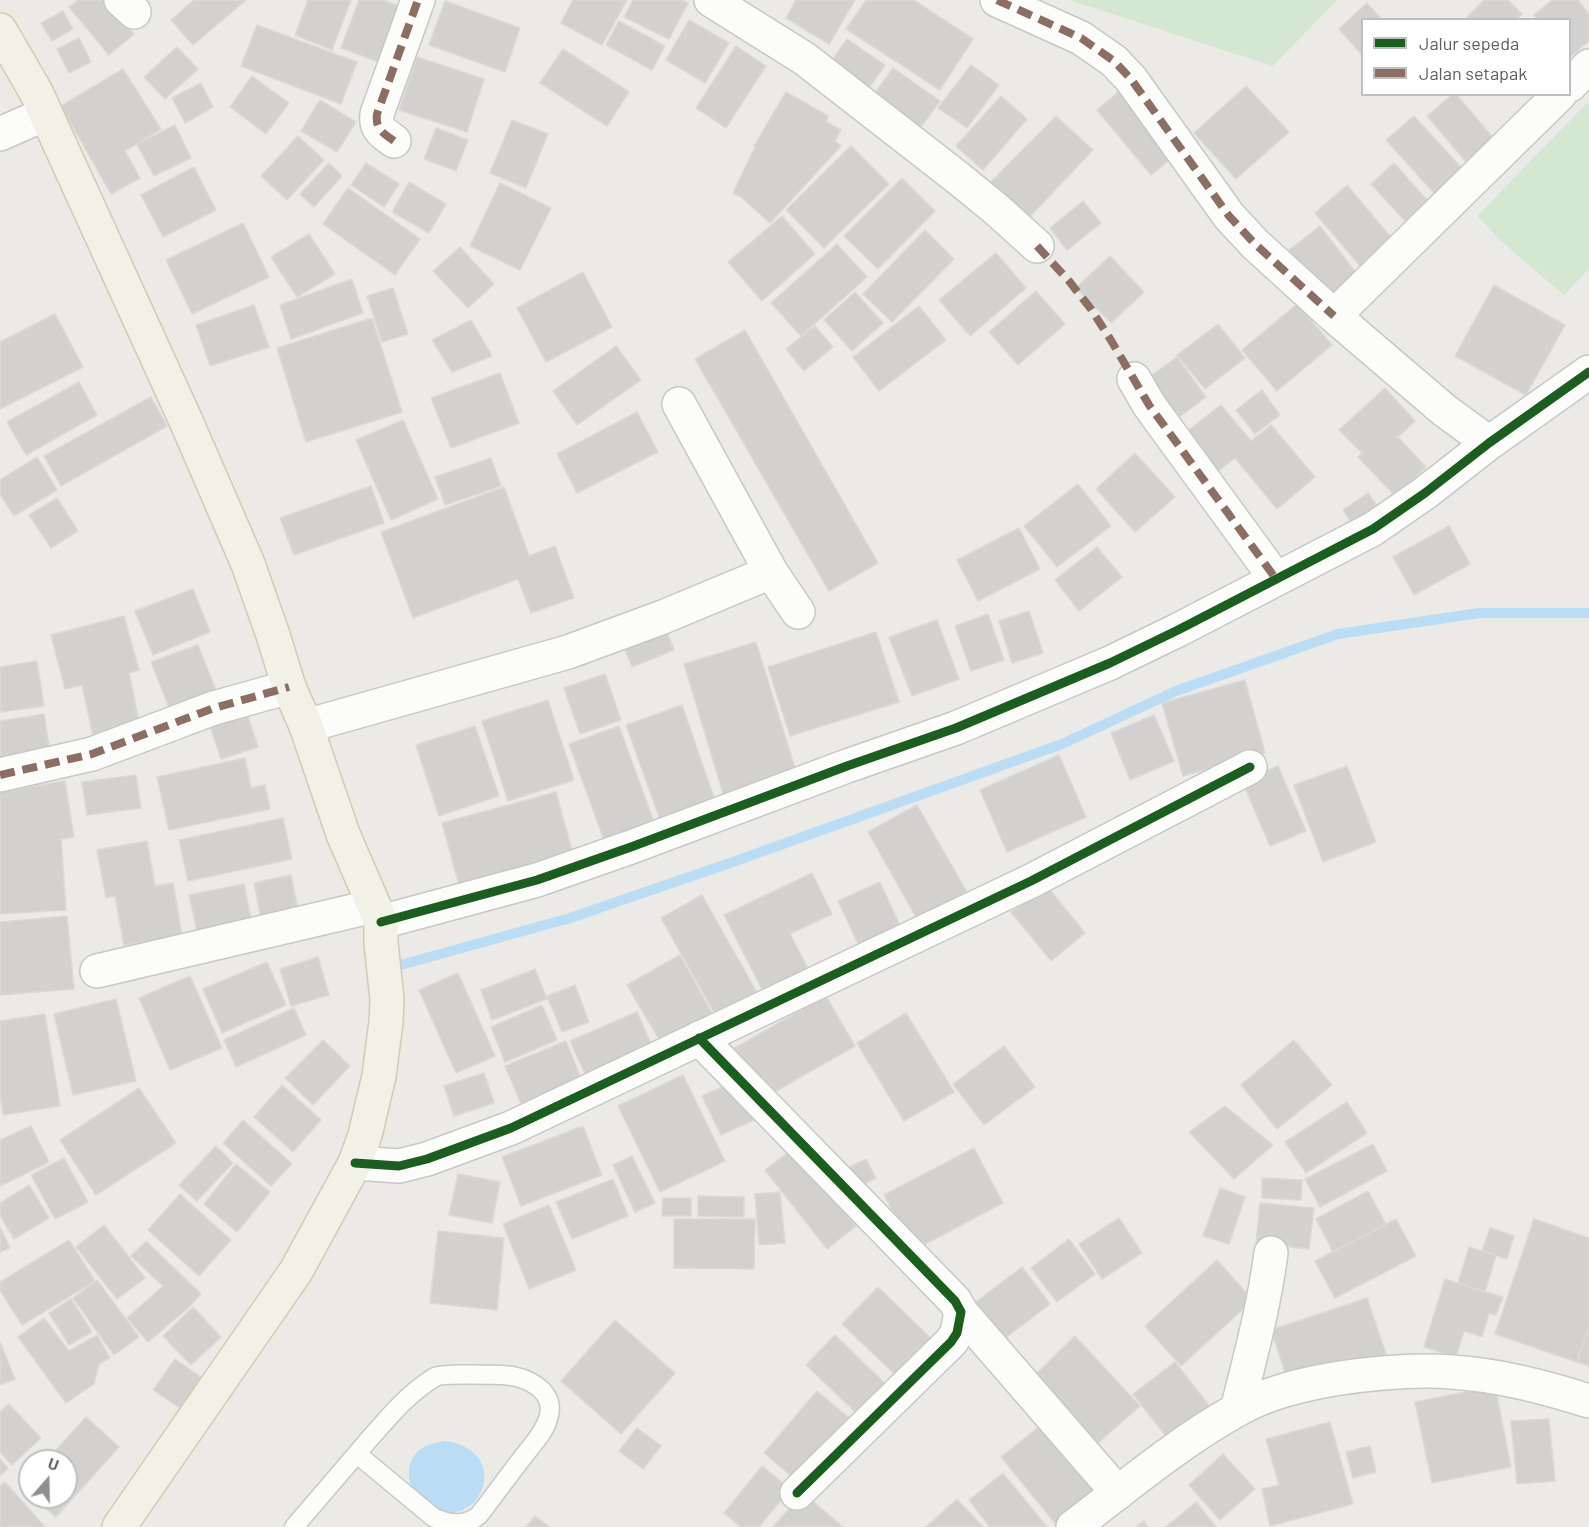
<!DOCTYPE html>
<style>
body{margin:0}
#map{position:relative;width:1589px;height:1527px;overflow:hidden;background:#ebeae6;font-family:Barlow,sans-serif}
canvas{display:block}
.legend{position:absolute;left:1361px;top:18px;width:210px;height:78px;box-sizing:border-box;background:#fff;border:2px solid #bebfc1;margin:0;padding:8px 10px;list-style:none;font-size:18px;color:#5c5f64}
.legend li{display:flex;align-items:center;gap:12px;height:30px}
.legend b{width:30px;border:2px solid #bebfc1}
.north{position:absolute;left:18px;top:1449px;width:60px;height:60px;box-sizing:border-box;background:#fff;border:2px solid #bebfc1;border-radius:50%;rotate:20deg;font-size:16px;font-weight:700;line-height:24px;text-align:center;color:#5c5f64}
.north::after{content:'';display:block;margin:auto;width:21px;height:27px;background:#8e9092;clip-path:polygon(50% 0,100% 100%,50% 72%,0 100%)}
</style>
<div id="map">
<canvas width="1589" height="1527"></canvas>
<ul class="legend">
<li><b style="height:8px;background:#1b5e20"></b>Jalur sepeda</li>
<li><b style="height:8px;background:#8d6e63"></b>Jalan setapak</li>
</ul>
<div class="north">U</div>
</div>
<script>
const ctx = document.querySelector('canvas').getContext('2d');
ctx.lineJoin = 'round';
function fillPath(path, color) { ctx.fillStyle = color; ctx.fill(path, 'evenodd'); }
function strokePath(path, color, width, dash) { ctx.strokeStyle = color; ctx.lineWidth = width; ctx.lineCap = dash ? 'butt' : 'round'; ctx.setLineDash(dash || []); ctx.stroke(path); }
const green = new Path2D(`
 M1069,0H1337L1273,66Z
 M1589,101V269L1564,295L1502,242L1477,216Z`);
const water = new Path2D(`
 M444,1441C510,1449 485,1523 441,1511C430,1507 419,1499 413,1489C405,1476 409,1456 422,1448C429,1444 436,1443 444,1441Z`);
const stream = new Path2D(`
 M397,966L570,918L730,863L1062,744L1176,691L1338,634L1479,613H1589`);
const building = new Path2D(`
 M78,0H105L134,34L109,55L69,7Z
 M194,0H246L193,45L171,20Z
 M308,0H351L332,50L295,35Z
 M359,0H382L405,8L384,64L341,48Z
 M573,0H627L602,45L561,23Z
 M633,0H681L688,3L669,39L624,17Z
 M796,0H855L829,44L786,18Z
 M866,0H914L973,39L940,90L846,29Z
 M1484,0H1508L1522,14L1516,20H1469L1467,17Z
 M1552,0H1578L1589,14V41L1570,57V20H1538L1534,15Z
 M445,1L520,28L505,72L429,45Z
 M1367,3L1382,20H1362V55L1339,29Z
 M63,11L73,29L52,41L41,23Z
 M689,20L729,43L705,83L666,60Z
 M619,21L665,46L652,70L606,45Z
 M257,25L357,62L341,104L241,66Z
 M79,38L91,62L69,73L57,49Z
 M847,39L885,65L866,92L828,66Z
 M736,46L766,66L726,128L696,108Z
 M177,47L198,69L165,99L144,77Z
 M563,49L629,92L607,126L540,83Z
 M417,57L484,79L467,132L399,110Z
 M971,65L999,85L967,128L938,108Z
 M893,68L940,101L917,132L871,99Z
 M123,69L161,129L125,151L140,178L111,194L61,106Z
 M252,76L289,103L266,134L230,107Z
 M201,83L213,107L185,123L172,98Z
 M1246,86L1289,132L1236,179L1194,133Z
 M1122,89L1177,154L1151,175L1097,110Z
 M786,92L828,116L826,122L841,130L835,141L841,146L770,223L741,197L733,193L755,147L754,146Z
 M1453,94H1456L1501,147L1473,170L1427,116Z
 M1001,96L1027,119L983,170L956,146Z
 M320,100L356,122L337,152L301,131Z
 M1056,116L1093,150L1021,226L983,190Z
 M1414,116L1470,177L1442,202L1386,140Z
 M512,120L548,134L526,188L490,173Z
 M175,125L191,158L154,176L137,144Z
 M436,128L468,140L456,171L424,159Z
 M298,136L324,160L287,200L261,176Z
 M851,146L889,184L824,248L786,210Z
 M329,163L342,176L314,207L300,194Z
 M366,163L399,184L384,207L351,185Z
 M1394,163L1428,201L1405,221L1371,184Z
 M194,167L216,210L163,237L141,195Z
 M902,178L935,211L878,269L844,236Z
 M409,182L446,204L429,233L392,212Z
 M500,183L551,208L520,270L470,246Z
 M1347,185L1398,246L1366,273L1315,213Z
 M348,188L420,239L395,275L323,224Z
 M1083,201L1101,223L1067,250L1050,228Z
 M782,216L815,254L762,301L728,262Z
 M243,223L269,277L192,314L166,260Z
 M1320,226L1357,274L1325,298L1289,250Z
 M925,230L954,259L892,322L863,294Z
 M309,234L335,274L297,297L271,257Z
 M837,244L867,277L801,336L771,303Z
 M460,247L494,284L468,308L433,271Z
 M996,253L1026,288L970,336L939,300Z
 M1110,256L1144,292L1111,323L1076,288Z
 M583,272L612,327L546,362L517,308Z
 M352,279L363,313L291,339L280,305Z
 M1494,285L1565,325L1526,395L1455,356Z
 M393,288L408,334L382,342L367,296Z
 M1036,291L1065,324L1018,365L989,332Z
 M855,292L883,323L852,351L824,320Z
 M1297,304L1332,345L1277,391L1242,350Z
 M254,305L269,347L210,366L196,325Z
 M919,306L946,340L879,391L853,357Z
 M55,314L83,367L0,409V342Z
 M372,318L402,412L306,442L277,348Z
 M471,320L492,356L452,372L432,340Z
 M1218,324L1245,358L1205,389L1177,355Z
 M815,326L833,347L804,371L786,349Z
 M745,330L878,563L829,591L695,359Z
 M616,346L641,380L577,425L553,391Z
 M1177,357L1206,397L1170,424L1141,383Z
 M500,373L519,423L451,448L431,398Z
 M79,382L97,415L26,455L7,422Z
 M1385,388L1415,421L1398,437L1426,467L1395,496L1358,457L1362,453L1339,430Z
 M1262,390L1280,415L1255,434L1236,410Z
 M151,397L167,426L61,486L44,456Z
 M1221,405L1251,441L1271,425L1315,477L1277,509L1235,458L1213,475L1181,436Z
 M637,412L658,452L577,493L557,454Z
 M403,420L438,499L391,520L356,440Z
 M1135,453L1175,497L1135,532L1096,489Z
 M37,457L57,490L14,516L0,494V480Z
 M491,458L501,486L445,505L435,477Z
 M1078,484L1111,526L1057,567L1024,526Z
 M371,486L384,523L294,555L280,518Z
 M504,487L529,556L555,546L574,598L531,613L518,579L413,618L381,532Z
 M1368,493L1383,515L1358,533L1343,510Z
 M57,498L78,531L51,548L29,515Z
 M1449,526L1470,564L1414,595L1393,557Z
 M1019,528L1040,569L978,601L957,560Z
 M1097,547L1122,577L1079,611L1055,580Z
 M193,589L210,632L153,655L135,611Z
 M1029,611L1043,653L1012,663L999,621Z
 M988,614L1004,660L971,671L955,626Z
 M124,616L139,670L129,673L140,727L93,736L82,685L65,689L51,635Z
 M937,620L959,679L912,696L889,637Z
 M664,625L674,650L632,667L621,641Z
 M876,632L899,702L790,736L768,667Z
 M756,642L798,778L725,800L684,664Z
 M198,645L217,693L170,710L151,662Z
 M37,661L44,706L0,712V667Z
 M605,674L621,720L580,734L564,688Z
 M1245,680L1265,753L1183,776L1162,703Z
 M548,700L574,780L508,801L482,721Z
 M682,705L718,809L663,828L626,725Z
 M245,708L258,747L221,759L208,720Z
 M44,714L51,758L0,767V721Z
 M1154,715L1174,761L1130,780L1111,733Z
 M475,726L499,796L439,816L416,745Z
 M619,726L654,822L604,840L569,744Z
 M1059,755L1086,817L1007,852L980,790Z
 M245,758L251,788L265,785L270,809L169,830L157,777Z
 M1278,766L1306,831L1270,846L1242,781Z
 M1347,766L1376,842L1323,862L1294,785Z
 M136,775L141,808L87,815L82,782Z
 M65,781L74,837L61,839L66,910L0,914V792Z
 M556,792L573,854L459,885L442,823Z
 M917,805L967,892L917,919L868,832Z
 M283,818L292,859L188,881L179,840Z
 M147,841L155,886L173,883L182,935L124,945L115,896L106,898L97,850Z
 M812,873L832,914L790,934L813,978L768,1001L724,915Z
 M291,875L300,920L263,927L254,883Z
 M880,882L901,928L859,946L838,901Z
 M244,884L253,929L199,940L189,895Z
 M1046,885L1085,933L1051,961L1011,912Z
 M702,895L760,998L719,1021L661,918Z
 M67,916L74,989L0,995V922Z
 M680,955L713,1015L662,1044L627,985Z
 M318,957L329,995L291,1006L280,969Z
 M267,962L286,1005L222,1033L203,989Z
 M535,969L547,999L492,1020L481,990Z
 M458,973L495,1056L456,1073L419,990Z
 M190,976L222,1048L170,1070L139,998Z
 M575,985L589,1022L562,1032L547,996Z
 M826,996L855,1046L762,1099L733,1049Z
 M116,999L136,1081L73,1095L54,1014Z
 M542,1005L557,1040L505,1062L491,1027Z
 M294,1008L306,1035L236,1067L224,1040Z
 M637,1012L653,1048L586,1076L570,1041Z
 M906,1013L954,1092L904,1121L857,1043Z
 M45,1014L60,1106L3,1115L0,1094V1021Z
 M323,1040L350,1066L313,1105L285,1078Z
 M1294,1040L1332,1085L1277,1129L1241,1085Z
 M566,1041L582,1081L522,1106L505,1066Z
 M1004,1046L1035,1087L984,1125L953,1084Z
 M484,1073L494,1103L454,1116L444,1086Z
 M683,1075L725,1161L660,1192L618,1106Z
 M736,1081L754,1120L721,1135L702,1096Z
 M282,1085L321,1120L293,1152L254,1117Z
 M139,1088L176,1143L96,1195L60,1140Z
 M1347,1102L1367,1133L1306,1173L1285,1142Z
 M1225,1106L1273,1145L1234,1179L1189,1132Z
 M243,1120L292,1164L271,1186L223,1143Z
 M31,1126L49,1162L0,1186V1140Z
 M583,1126L602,1175L521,1206L502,1157Z
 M1373,1144L1387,1171L1320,1207L1305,1179Z
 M216,1146L233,1163L197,1201L179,1185Z
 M795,1147L856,1226L827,1249L765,1170Z
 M974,1148L1003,1203L914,1250L884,1195Z
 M632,1156L655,1203L635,1212L613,1165Z
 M64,1158L88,1202L55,1219L31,1175Z
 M866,1159L876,1178L857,1188L846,1169Z
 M236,1164L270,1192L237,1232L204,1204Z
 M458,1174L500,1182L492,1223L449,1215Z
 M1262,1178L1302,1180L1301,1200L1262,1198Z
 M613,1179L628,1216L572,1239L556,1202Z
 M29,1185L49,1218L14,1239L0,1215V1203Z
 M1220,1188L1245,1197L1229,1244L1203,1236Z
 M1368,1191L1386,1224L1333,1252L1316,1219Z
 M780,1192L785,1243L759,1245L755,1194Z
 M180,1194L231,1240L199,1276L148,1230Z
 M698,1196L744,1197V1217L698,1216Z
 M663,1198H691V1216H662Z
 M1260,1203L1314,1208L1309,1249L1256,1243Z
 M549,1205L576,1270L529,1289L503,1224Z
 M1119,1218L1142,1253L1102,1279L1079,1244Z
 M674,1219H755L754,1269L674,1268Z
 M1396,1219L1416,1256L1335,1298L1315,1261Z
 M1534,1219L1589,1238V1327L1577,1362L1495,1334Z
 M104,1225L145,1278L117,1299L76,1247Z
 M0,1227L10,1248L0,1252Z
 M1490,1228L1514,1236L1507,1259L1482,1251Z
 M438,1231L504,1238L497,1310L430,1303Z
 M1069,1239L1095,1274L1057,1302L1031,1268Z
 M69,1240L95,1281L22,1325L0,1290V1282Z
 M146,1241L201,1294L187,1309L148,1342L127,1318L163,1286L131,1256Z
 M1469,1247L1496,1255L1485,1292L1458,1283Z
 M1217,1260L1253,1300L1181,1366L1145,1326Z
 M1022,1267L1050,1304L996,1345L968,1308Z
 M1445,1279L1503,1297L1496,1315L1489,1313L1482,1337L1464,1331L1456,1357L1424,1347Z
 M97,1280L139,1337L114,1355L73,1298Z
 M878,1287L942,1349L906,1385L842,1324Z
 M1367,1298L1386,1354L1290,1387L1271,1330Z
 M71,1299L92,1332L69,1345L49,1313Z
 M193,1307L221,1337L191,1365L163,1336Z
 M44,1318L69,1351L97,1335L110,1358L99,1364L94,1384L66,1403L18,1337Z
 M615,1320L675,1373L621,1434L561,1381Z
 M1589,1327V1366L1577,1362Z
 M835,1335L896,1394L868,1424L806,1365Z
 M1075,1336L1140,1406L1091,1449L1031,1379Z
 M0,1342L15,1379L0,1385Z
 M175,1359L205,1380L183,1410L153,1390Z
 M1175,1362L1211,1408L1169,1440L1133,1394Z
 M1495,1386L1511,1467L1432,1483L1415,1402Z
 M817,1391L855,1423L802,1485L764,1453Z
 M9,1404L41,1438L12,1465L0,1452V1412Z
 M86,1417L119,1447L56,1517L33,1497H66V1461H46Z
 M1549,1419L1555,1481L1517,1484L1511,1421Z
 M1330,1422L1353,1504L1270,1526L1262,1489L1279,1485L1266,1439Z
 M1040,1426L1099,1498L1058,1527L1001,1457Z
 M637,1428L661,1446L643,1469L619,1451Z
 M1370,1446L1376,1472L1353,1478L1346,1452Z
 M1223,1454L1255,1489L1220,1520L1189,1485Z
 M0,1459L8,1468L0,1476Z
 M762,1466L790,1489L759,1527H741L724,1513Z
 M1003,1473L1047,1527H990L969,1500Z
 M30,1478V1494L22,1487Z
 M5,1482L45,1527H0V1486Z
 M803,1493L843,1527H773Z
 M957,1499L983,1527H926Z
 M1196,1502L1216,1527H1166Z
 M535,1516L550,1527H526Z
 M1144,1521L1148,1527H1136Z`);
const service = new Path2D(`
 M294,1527C318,1499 342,1471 366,1443C387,1419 407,1394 435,1377C443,1373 491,1375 503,1375C526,1376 558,1391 548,1419C544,1433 532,1445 523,1457C508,1476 494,1496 479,1515C465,1527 449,1525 433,1517L357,1454`);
const minor = new Path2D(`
 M121,0L134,12
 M711,0L805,59L958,178L996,209L1037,246
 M997,0L1081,38L1114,61L1131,79L1229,216L1255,244L1334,316
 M1570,85L1589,66
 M0,134L45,114
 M394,141C383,133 375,129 377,114L418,0
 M1134,379L1149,405L1276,579
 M679,404L771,572
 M1489,443L1444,410L1334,316L1560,94
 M306,726L568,652L663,617L771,572L798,612
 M0,775L92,754L214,708L289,687
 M381,922L537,880L631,847L847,766L956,728L1110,663L1178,630L1373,529L1425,493L1489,443L1589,372
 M97,971L374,906
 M699,1038L955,1301L961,1312L957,1333L951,1342L797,1493
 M355,1163L399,1166L427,1159L511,1128L1031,881L1250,767
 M961,1312L1118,1493
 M1237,1410C1250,1358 1264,1307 1271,1253
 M1073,1527C1126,1487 1178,1443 1235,1411C1266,1393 1300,1385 1334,1379C1373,1373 1413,1369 1452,1372C1499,1375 1544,1387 1589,1401`);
const primary = new Path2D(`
 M0,30L36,92L186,421L248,564L273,635L289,687L306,726L343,834L381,922V943L387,999L386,1022L379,1076L365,1135L355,1163L296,1271L119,1527`);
const quiet = new Path2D(`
 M997,0L1081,38L1114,61L1131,79L1229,216L1255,244L1334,316
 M394,141C383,133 375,129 377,114L418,0
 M1037,246L1069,281L1091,309L1112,342L1149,405L1276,579
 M0,775L92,754L214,708L289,687`);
const cycleway = new Path2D(`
 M381,922L537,880L631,847L847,766L956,728L1110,663L1178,630L1373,529L1425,493L1489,443L1589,372
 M699,1038L955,1301L961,1312L957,1333L951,1342L797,1493
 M355,1163L399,1166L427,1159L511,1128L1031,881L1250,767`);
fillPath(green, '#d4e7d2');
fillPath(water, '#badcf5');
strokePath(stream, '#badcf5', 10);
fillPath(building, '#d2d1cf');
strokePath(building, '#dad9d5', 1.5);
strokePath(service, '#c7c7c7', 21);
strokePath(minor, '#c7c7c7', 36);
strokePath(primary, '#d2cab4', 36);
strokePath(service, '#fcfcfb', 18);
strokePath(minor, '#fcfcfb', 33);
strokePath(primary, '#f2f1e8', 33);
strokePath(quiet, '#8d6e63', 8, [15, 8]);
strokePath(cycleway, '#1b5e20', 9);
</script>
